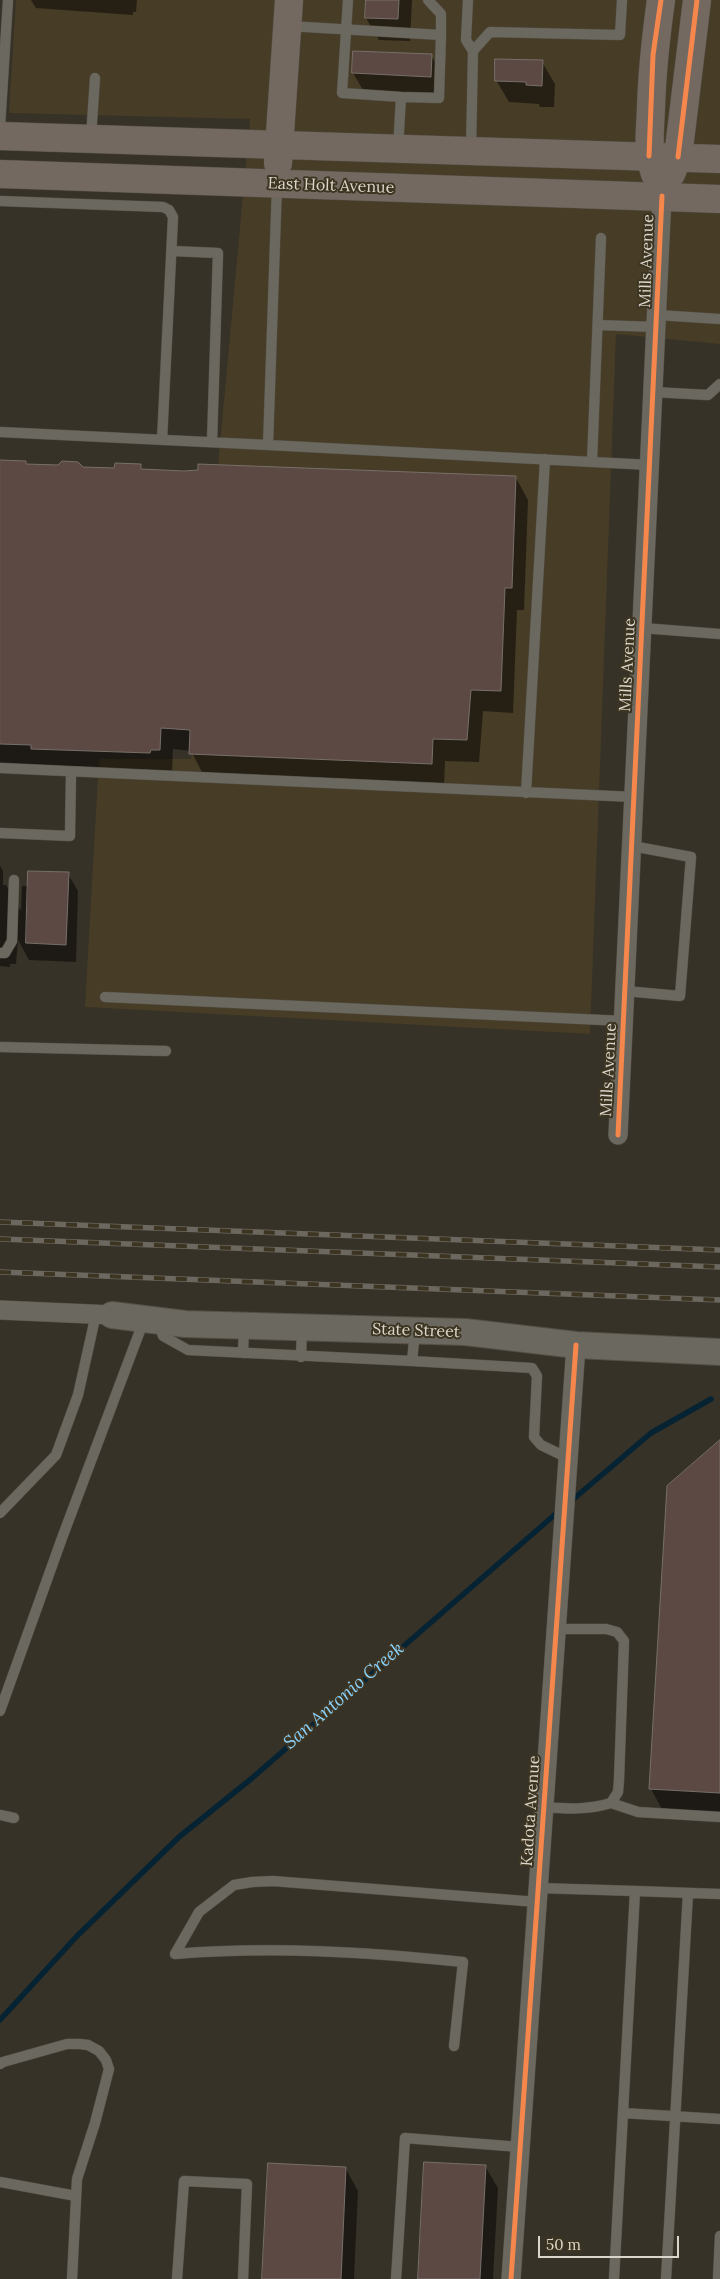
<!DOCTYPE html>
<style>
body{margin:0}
#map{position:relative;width:720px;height:2279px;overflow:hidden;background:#373228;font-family:Lora,serif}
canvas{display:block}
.scale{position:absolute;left:538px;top:2236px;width:141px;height:22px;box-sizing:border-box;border:2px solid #dbd6cb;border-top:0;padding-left:6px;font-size:15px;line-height:18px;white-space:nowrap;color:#dbd6cb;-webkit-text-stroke:4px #3d3522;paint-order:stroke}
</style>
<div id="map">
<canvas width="720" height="2279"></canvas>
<div class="scale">50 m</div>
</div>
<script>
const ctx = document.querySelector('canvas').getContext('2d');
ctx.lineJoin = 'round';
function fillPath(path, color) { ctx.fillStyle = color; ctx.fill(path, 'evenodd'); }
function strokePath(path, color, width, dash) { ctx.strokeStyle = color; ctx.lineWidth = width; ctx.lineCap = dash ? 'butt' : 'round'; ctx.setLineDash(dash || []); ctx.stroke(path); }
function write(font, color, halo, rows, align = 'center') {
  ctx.font = font + ' Lora,serif'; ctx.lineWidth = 4; ctx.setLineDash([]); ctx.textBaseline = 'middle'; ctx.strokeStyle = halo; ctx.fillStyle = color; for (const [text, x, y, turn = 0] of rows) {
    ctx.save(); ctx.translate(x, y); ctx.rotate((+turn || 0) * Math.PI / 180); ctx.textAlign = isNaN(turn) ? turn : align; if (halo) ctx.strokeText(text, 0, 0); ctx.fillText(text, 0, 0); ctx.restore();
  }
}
const built = new Path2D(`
 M16,0H720V344L616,334L590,1034L85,1007L99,759H191L250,119L9,113Z`);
const shadow = new Path2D(`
 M31,0H137L136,12H133V15L36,8Z
 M367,0H412L410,41L379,40L366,18Z
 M354,52L431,55L444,77L443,99L366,95L353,73Z
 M542,62L555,84L554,107H540L539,104L509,102L496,80Z
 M0,462L27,466L116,469L140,465L143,470L516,478L528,500L524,610H517L513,713L483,711L479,762L445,761L444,785L204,776L191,751L173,749L172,772L0,765Z
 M0,866L3,871V885H6L21,911L22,886H29L68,874L78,891L76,962L29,960L18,940L16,964H10V967L0,966Z
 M720,1441V1814L663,1811L651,1789Z
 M485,2166L498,2188L493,2279H419Z
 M346,2169L358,2191L354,2279H263Z`);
const stream = new Path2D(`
 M570,1502L651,1433L711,1399
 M0,2020L77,1936L179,1837L251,1779L559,1511`);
const building = new Path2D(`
 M366,0H399L398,19L365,18Z
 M353,51L432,54L431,77L352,73Z
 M495,59L543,60L542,86L526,85V82L495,81Z
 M0,460L26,461V464L58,465L62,461L78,462L83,467L114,468L115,463L141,464V469L184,471L198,470V464L516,476L512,588H505L501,691L471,690L467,740L433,739L432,764L189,754L190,730L161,728L160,750H151L150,753L31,749V745L0,744Z
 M28,871L69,872L66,945L26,943Z
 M720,1440V1793L649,1789L667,1486Z
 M424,2162L486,2165L480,2279H418Z
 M268,2163L346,2167L341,2279H262Z`);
const lane = new Path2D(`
 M348,0L342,93L401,97L398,149
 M428,0L441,14V35
 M468,0L466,40L473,51L471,150
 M288,26L441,35L439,98L401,97
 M473,51L490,32L620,35L622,0
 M0,127L8,0
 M91,137L95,78
 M277,185L268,445L650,465
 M0,201L163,207L169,210L173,217L162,440
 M172,251L218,253L212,442
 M657,315L720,319
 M598,325L656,327
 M653,392L708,395L720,384
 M0,432L268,445
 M592,462L601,238
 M642,628L720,634
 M0,768L634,797
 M526,793L545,459
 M0,833L70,836L71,772
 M0,953H5L12,941L14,880
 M625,991L680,996L691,857L632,846
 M105,997L624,1021
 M0,1047L166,1051
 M158,1321L163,1336L188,1350L412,1361L415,1331
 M243,1353L244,1327
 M301,1357L302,1328
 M412,1361L532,1368L537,1376L534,1437L541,1445L568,1458
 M0,1513L56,1455L78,1395L96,1314
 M0,1711L62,1538L144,1320
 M611,1803L638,1812L720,1817
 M544,1807C567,1809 588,1810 611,1803L618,1792L619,1780L624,1641L617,1632L606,1629H556
 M0,1815L14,1818
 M538,1888L635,1891
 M454,2046L463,1962C367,1952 271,1946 175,1954L199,1912L234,1885L252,1882L273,1881L537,1902
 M0,2064L3,2062L67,2044H80L88,2045L99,2051L106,2060L109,2069L95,2123L77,2179L72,2279
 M623,2113L720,2119
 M0,2182L76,2196
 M177,2279L184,2181L247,2184L243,2279
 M396,2279L405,2138L520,2147
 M614,2279L635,1891L720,1894
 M666,2279L688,1893
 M718,2279L720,2236`);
const street = new Path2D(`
 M618,1135L662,196
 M0,1310L112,1315
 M511,2279L576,1345`);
const secondary = new Path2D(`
 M112,1315L185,1324L465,1332L576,1345L720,1352`);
const primary = new Path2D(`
 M0,136L720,159
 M278,163L289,0
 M0,174L720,199
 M655,174C647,150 650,133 651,108C652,72 656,36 661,0
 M671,174L678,157L697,0`);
const rail = new Path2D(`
 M0,1222L720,1250
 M0,1239L720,1267
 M0,1272L720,1300`);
const cycleway = new Path2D(`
 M649,156L653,55L661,0
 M678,157L697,0
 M618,1135L662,196
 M511,2279L576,1345`);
const streetNames = [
 ["East Holt Avenue",331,186,2],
 ["Mills Avenue",647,261,-88],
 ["Mills Avenue",628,665,-87],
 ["Mills Avenue",609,1070,-87],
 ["State Street",416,1331,2],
 ["Kadota Avenue",531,1811,-86]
];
const waterNames = [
 ["San Antonio Creek",344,1696,-41]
];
fillPath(built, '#473c25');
fillPath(shadow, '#0007');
strokePath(stream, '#052332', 5.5);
fillPath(building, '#5c4944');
strokePath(building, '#776f6a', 1);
strokePath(lane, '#534f46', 11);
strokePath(street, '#534f46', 20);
strokePath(secondary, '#534f46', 28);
strokePath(primary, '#534f46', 29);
strokePath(lane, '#6b6860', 10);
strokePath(street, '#6b6860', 19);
strokePath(secondary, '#6b6860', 26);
strokePath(primary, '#736961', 28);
strokePath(rail, '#6c6860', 5.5);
strokePath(rail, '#3d3522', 4, [11]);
strokePath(cycleway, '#f5874c', 5);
write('16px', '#dbd6cb', '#3d3522', streetNames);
write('italic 18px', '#89d1fb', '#3d3522', waterNames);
</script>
